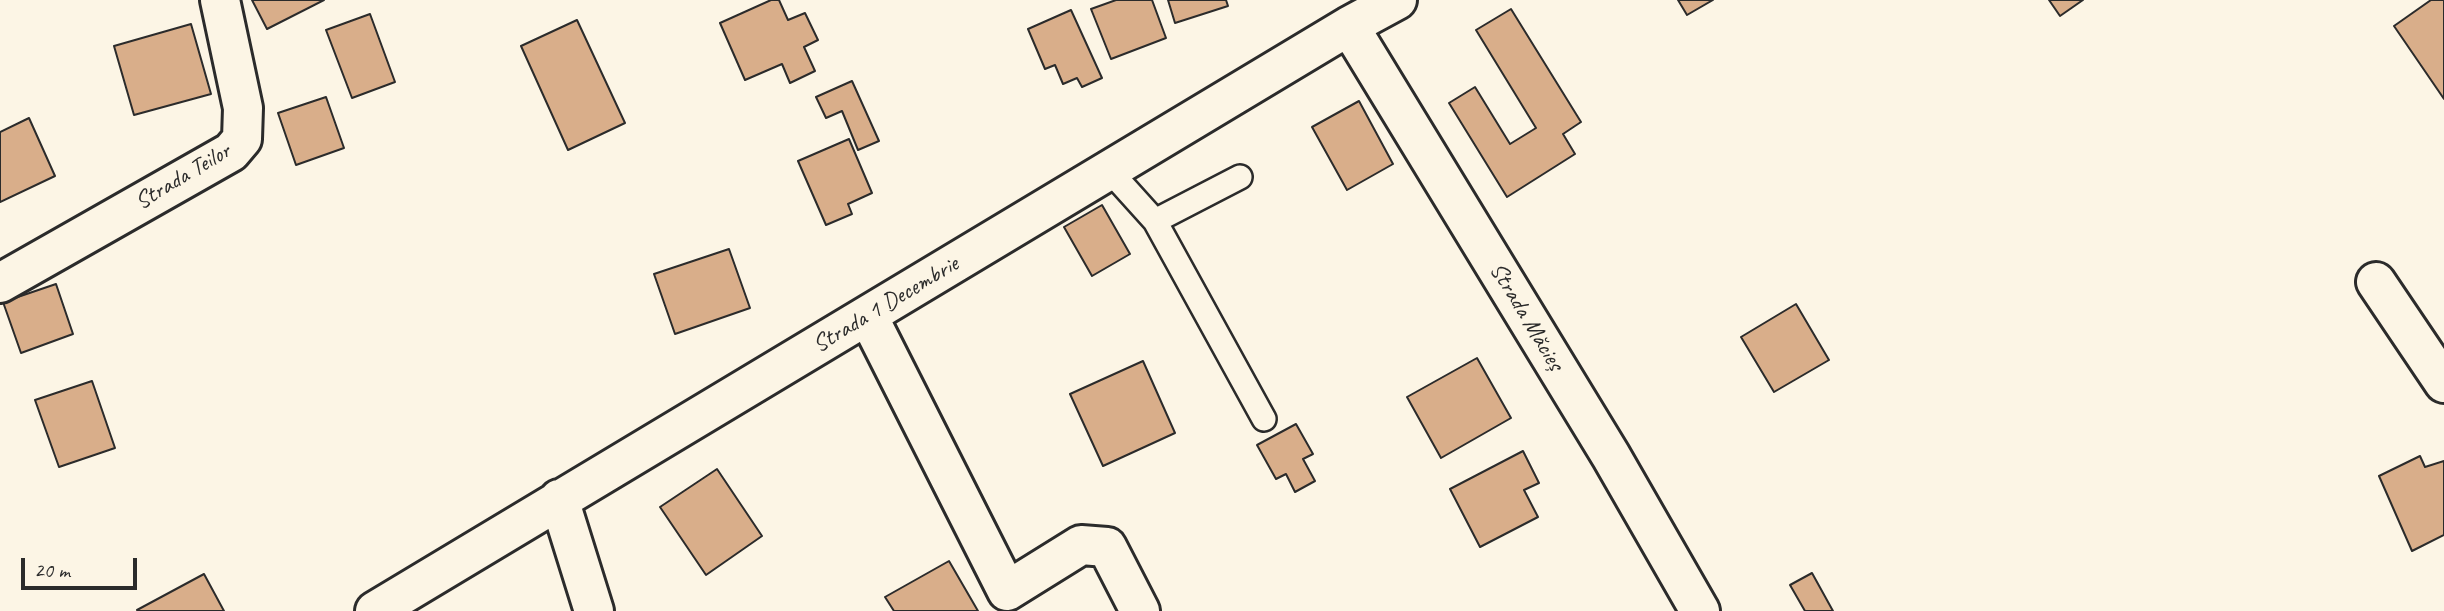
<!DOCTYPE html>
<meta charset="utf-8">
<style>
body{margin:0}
#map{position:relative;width:2444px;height:611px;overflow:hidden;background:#fcf5e5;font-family:Caveat,sans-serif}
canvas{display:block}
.scale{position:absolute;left:21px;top:558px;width:116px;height:32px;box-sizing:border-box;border:4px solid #2b2b2b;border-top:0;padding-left:9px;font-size:21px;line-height:24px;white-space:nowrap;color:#2b2b2b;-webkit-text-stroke:5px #fcf5e5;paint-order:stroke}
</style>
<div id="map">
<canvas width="2444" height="611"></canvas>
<div class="scale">20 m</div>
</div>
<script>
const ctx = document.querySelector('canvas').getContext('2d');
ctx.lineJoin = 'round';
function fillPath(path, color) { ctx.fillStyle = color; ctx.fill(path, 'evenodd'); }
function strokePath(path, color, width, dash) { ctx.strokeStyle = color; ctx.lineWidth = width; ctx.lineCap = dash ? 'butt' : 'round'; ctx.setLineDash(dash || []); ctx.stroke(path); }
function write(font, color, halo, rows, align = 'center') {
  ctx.font = font + ' Caveat,sans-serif'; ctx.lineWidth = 6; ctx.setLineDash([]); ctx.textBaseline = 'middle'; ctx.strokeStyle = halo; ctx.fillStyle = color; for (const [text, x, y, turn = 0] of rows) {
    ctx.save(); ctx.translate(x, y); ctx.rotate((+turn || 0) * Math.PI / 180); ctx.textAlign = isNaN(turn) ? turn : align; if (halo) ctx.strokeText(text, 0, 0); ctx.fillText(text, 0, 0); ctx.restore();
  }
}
const building = new Path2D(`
 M252,0H324L267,29Z
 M771,0H779L788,20L805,13L818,40L804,47L815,71L790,83L782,64L745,80L720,23Z
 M1116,0H1152L1166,38L1111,59L1091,9Z
 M1168,0H1226L1228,6L1175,23Z
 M1678,0H1713L1687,15Z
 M2049,0H2083L2060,16Z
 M2431,0H2444V99L2394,26Z
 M1511,9L1581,122L1563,134L1575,154L1507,197L1449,103L1475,87L1510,144L1536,128L1476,30Z
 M1071,10L1102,78L1082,87L1077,78L1063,84L1055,65L1045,69L1028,29Z
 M370,14L395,82L352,98L326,30Z
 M577,20L625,123L568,150L521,46Z
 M191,24L211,94L134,115L114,46Z
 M852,81L879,141L858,150L842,111L826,118L816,97Z
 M326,97L344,148L296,165L278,113Z
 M1359,101L1393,164L1347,190L1312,127Z
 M29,118L55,176L0,202V132Z
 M849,139L872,193L848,204L852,214L826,225L798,161Z
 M1102,205L1130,254L1092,276L1064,227Z
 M729,249L750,308L675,334L654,274Z
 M56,284L73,334L21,353L3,302Z
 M1796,304L1829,360L1774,392L1741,337Z
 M1477,358L1511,418L1441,458L1407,397Z
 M1143,361L1175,433L1103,466L1070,394Z
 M92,381L115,448L59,467L35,400Z
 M1296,424L1313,454L1303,459L1315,481L1295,492L1286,474L1276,479L1257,445Z
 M1523,451L1539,483L1524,490L1538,517L1480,547L1450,489Z
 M2420,456L2425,467L2444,461V535L2412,551L2379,476Z
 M717,469L762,536L706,575L660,507Z
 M949,561L978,611H894L885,597Z
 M1812,573L1833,611H1805L1790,585Z
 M204,574L224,611H138L137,610Z`);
const service = new Path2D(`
 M1109,170L1155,221L1264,419
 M1155,221L1240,177`);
const minor = new Path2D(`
 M1349,26L1611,456L1700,611
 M2376,282L2444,383
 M0,283L231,152L242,139L243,108L220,0
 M868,316L1007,591L1081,545L1107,547L1140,611
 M559,499L594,611
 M375,611L1349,26L1397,0`);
const streetNames = [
 ["Strada Teilor",183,177,-31],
 ["Strada 1 Decembrie",886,305,-31],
 ["Strada Măcieș",1526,317,59]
];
fillPath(building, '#d9ae8a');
strokePath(building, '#2b2b2b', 2);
strokePath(service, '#2b2b2b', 28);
strokePath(minor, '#2b2b2b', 44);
strokePath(service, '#fcf5e5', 23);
strokePath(minor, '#fcf5e5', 38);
write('24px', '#2b2b2b', '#fcf5e5', streetNames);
</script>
